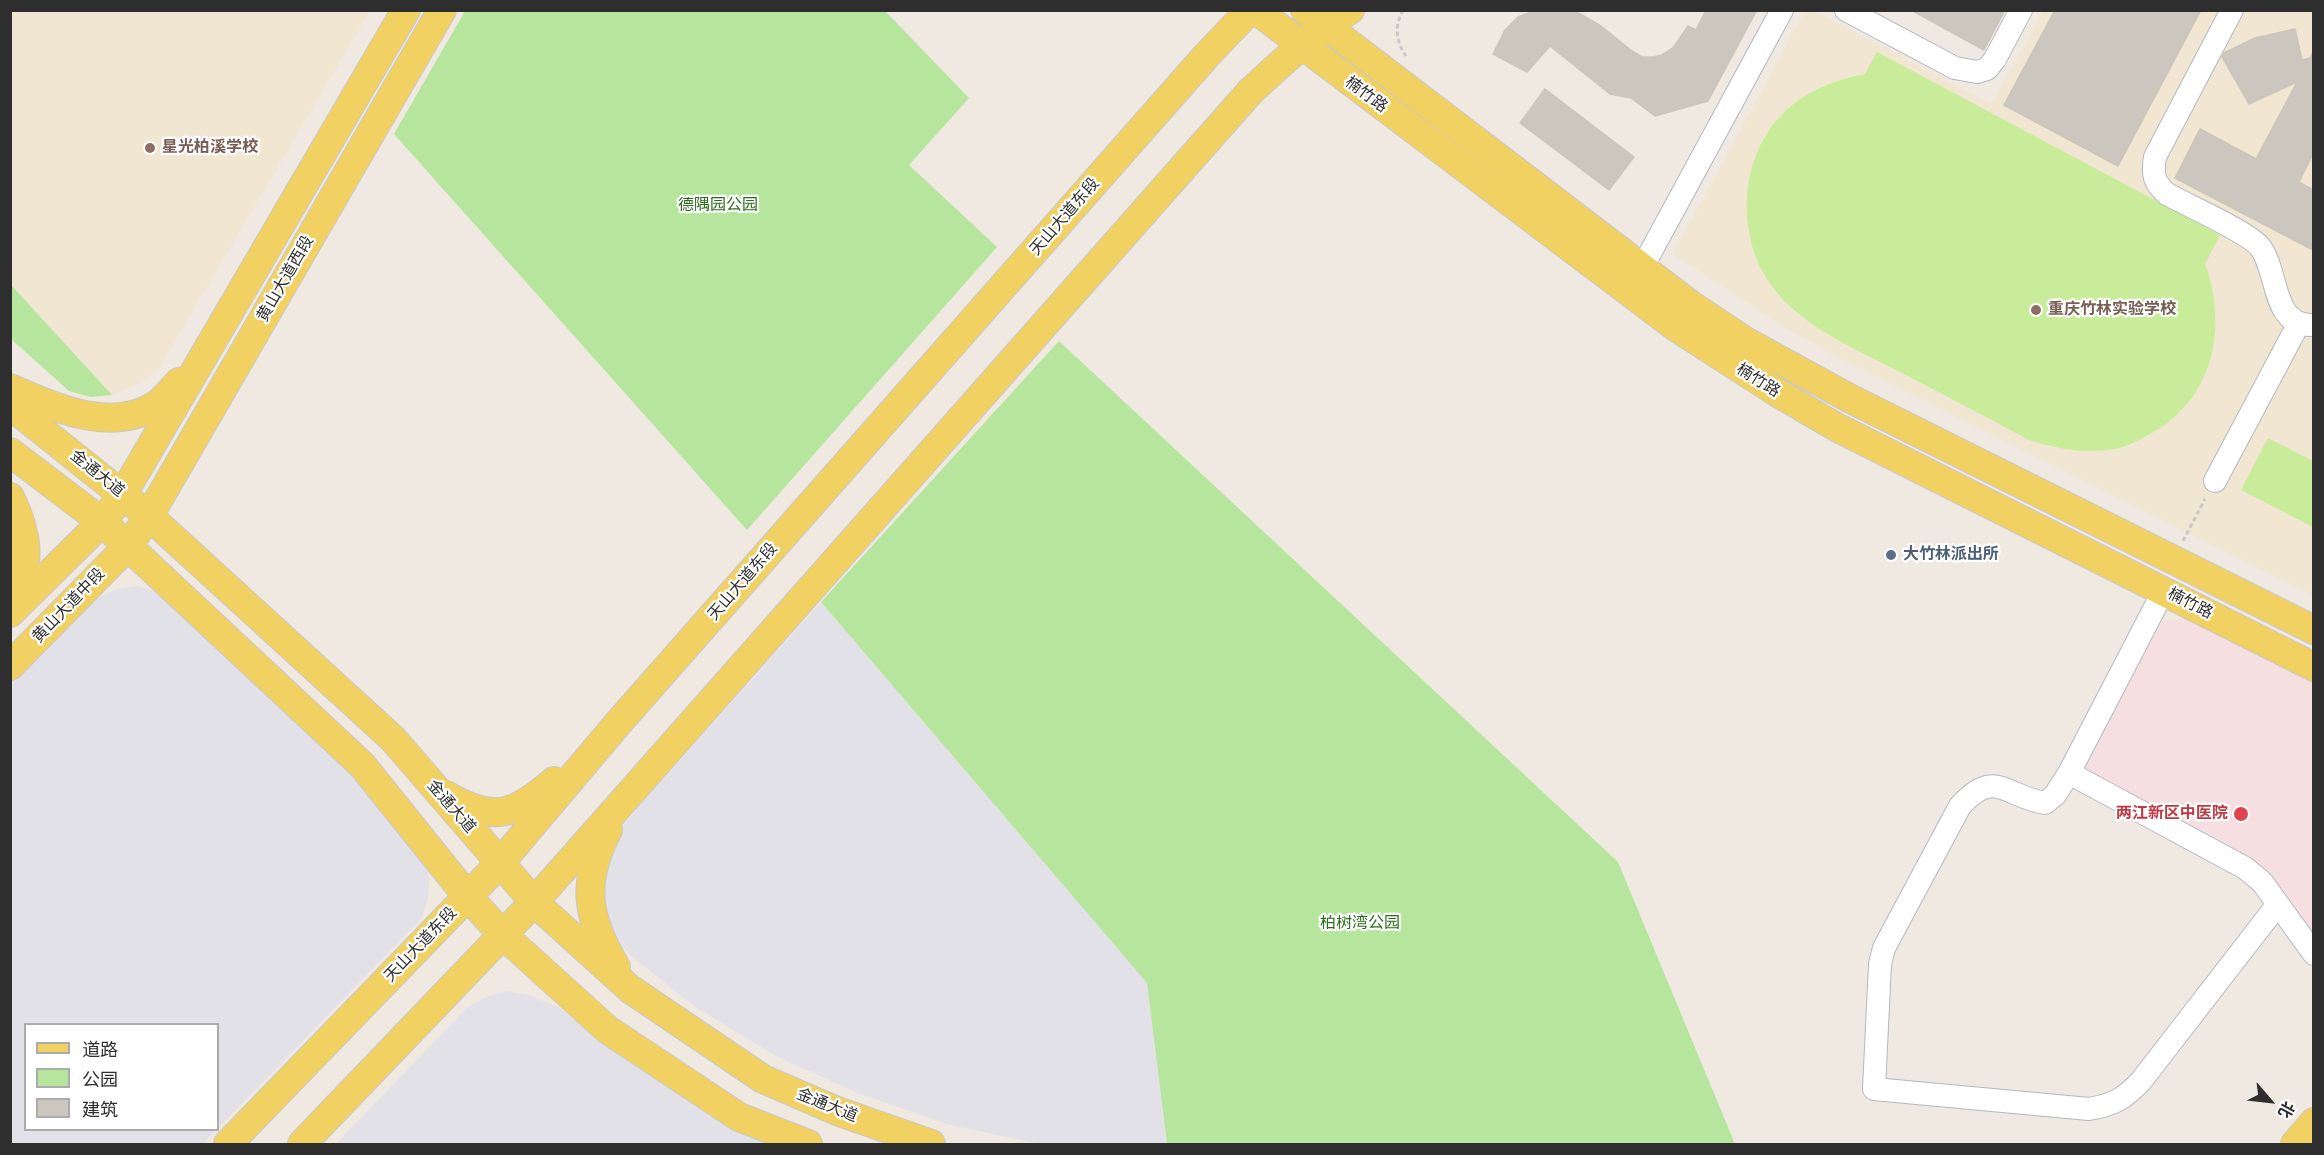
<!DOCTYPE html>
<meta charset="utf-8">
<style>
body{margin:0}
#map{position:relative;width:2324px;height:1155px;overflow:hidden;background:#efe9e1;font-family:"DejaVu Sans","Noto Sans SC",sans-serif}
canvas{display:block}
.frame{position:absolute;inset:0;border:12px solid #2e2e2e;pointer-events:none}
.legend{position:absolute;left:24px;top:1023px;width:195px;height:108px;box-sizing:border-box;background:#fff;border:2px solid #ababab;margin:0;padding:8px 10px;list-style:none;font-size:18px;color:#2e2e2e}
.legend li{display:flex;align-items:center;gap:12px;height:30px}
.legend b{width:30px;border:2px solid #ababab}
.north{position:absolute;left:2240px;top:1071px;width:60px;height:60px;-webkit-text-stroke:4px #fff;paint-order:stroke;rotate:118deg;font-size:16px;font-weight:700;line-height:24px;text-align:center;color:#2e2e2e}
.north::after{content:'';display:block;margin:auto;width:21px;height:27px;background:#2e2e2e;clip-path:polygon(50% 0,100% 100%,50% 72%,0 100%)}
</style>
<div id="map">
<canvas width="2324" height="1155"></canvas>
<div class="frame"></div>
<ul class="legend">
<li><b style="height:8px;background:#f2d163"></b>道路</li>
<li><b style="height:16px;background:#b6e59e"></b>公园</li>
<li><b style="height:16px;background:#cbc7bf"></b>建筑</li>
</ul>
<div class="north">北</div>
</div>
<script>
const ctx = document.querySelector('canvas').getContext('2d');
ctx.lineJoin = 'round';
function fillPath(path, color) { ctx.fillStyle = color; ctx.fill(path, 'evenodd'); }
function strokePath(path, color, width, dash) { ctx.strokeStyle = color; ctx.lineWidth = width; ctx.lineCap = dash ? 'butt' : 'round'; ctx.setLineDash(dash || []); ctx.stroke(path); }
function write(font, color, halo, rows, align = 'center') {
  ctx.font = font + ' "DejaVu Sans","Noto Sans SC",sans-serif'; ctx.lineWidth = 4.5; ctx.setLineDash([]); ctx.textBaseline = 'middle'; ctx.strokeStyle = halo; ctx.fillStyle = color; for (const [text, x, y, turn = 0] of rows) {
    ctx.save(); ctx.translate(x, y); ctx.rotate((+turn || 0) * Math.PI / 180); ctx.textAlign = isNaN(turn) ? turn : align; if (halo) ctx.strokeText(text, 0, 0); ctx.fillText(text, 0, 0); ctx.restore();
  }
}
const industrial = new Path2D(`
 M137,586L157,592L354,769L424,858L429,880L428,898L421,919L218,1128V1024H26V1130H216L202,1144H11V684L95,599L117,589Z
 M821,602L1147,983L1167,1144H1041L950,1125L855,1092L776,1056L694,1006L630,955L610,931L601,881L618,832L643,802Z
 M506,991L529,995L560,1008L599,1040L774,1144H336L467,1008L484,998Z`);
const education = new Path2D(`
 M11,11H370L158,370L134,386L112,395L11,285Z
 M1805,11H1814L1992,104L2043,11H2313V595L1828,352L1784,327L1673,254Z`);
const medical = new Path2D(`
 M2186,618L2313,683V939L2250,859L2087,770L2084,760L2163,622Z`);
const green = new Path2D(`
 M465,11H885L969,98L909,165L997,247L747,530L394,134Z
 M11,285L112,395L91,397L69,391L11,339Z
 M1059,341L1618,862L1735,1144H1167L1147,983L821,602Z`);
const pitch = new Path2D(`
 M1877,52L2220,235L2205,264C2228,327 2214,398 2152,433C2140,439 2128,447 2114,449C2084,454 2058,449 2029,440C1986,417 1943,394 1900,372C1833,337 1759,310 1748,225C1745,201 1747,180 1755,158C1774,107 1814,84 1865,74Z
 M2268,438L2313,461V527L2241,490Z`);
const building = new Path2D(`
 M1536,10H1573L1601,26L1632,51L1642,57H1653L1662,55L1673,48L1688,26L1696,30L1706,10H1757L1708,101L1655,116L1631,98L1610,94L1550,46L1527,72L1493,54L1505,30L1518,17Z
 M1911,10H2005L1984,50Z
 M2055,10H2201L2118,166L2004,105Z
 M2295,29L2302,60L2310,58L2313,52V154L2299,182L2313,190V250L2175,178L2200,129L2256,159L2297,82L2249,104L2222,57L2224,53L2255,38Z
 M1545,89L1634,157L1609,190L1520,123Z`);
const path = new Path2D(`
 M1403,10C1394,26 1396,42 1406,56
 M2183,541L2205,499`);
const minor = new Path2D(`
 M1846,10L1955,68L1977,72L1987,69L1995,59L2021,10
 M2232,10L2155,157C2152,174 2154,183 2167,194C2187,205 2248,232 2260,247C2279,271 2271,328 2314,325
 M1642,268L1782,10
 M2215,481L2299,323
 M2164,590L2069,773L2055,795L2045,803C2006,797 1995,767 1960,806L1884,948L1880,964L1874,1089L2089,1109C2113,1105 2124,1099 2141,1081L2278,904
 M2069,773L2245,868L2262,882L2314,954`);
const major = new Path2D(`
 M1256,10L1677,328L1778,393L1838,428L2314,667
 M1305,10L1691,305L1745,341L1849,398L2314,630
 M10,388C54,407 110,434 156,405C165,399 172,389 179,382
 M10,405L149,516L393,739L534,902L630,989L763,1079L837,1111L931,1144
 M10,452L102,522L362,765L468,897L503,935L608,1030L739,1117L808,1144
 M10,497C31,540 29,563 14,607
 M10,613L102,522L123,494L406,10
 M10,666L128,546L149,516L442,10
 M446,795C493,823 514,816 554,781
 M608,830C581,882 586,917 616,967
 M228,1144L500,863L620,721L1207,55L1250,10
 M302,1144L534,902L1250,92C1282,62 1313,34 1350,10
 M2295,1144L2314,1122`);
const markers = [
 [150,148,6,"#8d6e63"],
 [2036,310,6,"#8d6e63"],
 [1891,555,6,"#5c6f8a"],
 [2241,814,8,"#e0444e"]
];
const streetNames = [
 ["楠竹路",1366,95,37],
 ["天山大道东段",1065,217,-49],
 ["黄山大道西段",286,279,-60],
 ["楠竹路",1758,381,32],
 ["金通大道",97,474,39],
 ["天山大道东段",743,582,-49],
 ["楠竹路",2190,604,27],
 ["黄山大道中段",69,606,-46],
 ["金通大道",451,807,49],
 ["天山大道东段",421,945,-46],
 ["金通大道",827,1106,22]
];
const educationNames = [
 ["星光柏溪学校",162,148],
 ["重庆竹林实验学校",2048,310]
];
const parkNames = [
 ["德隅园公园",718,206],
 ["柏树湾公园",1360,924]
];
const serviceNames = [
 ["大竹林派出所",1903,555]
];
const healthNames = [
 ["两江新区中医院",2228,814]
];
fillPath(industrial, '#e3e1e8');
fillPath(education, '#f0e6d1');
fillPath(medical, '#f5dfe0');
fillPath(green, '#b6e59e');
fillPath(pitch, '#c9ec9a');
fillPath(building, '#cbc7bf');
strokePath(building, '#cbc5ba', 1.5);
strokePath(minor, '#b4b7c1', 24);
strokePath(major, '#c9c9c9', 30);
strokePath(path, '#c9c9c9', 3, [4.5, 3]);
strokePath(minor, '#fff', 22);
strokePath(major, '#f2d163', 28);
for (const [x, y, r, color] of markers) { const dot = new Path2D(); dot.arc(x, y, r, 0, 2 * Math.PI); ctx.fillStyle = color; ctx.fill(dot); strokePath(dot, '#fff', 2); }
write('16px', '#2e2e2e', '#fff', streetNames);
write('bold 16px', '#785e54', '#fff', educationNames, 'left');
write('16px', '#2c6e1b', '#fff', parkNames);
write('bold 16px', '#4e5e75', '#fff', serviceNames, 'left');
write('bold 16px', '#be3a42', '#fff', healthNames, 'right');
</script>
